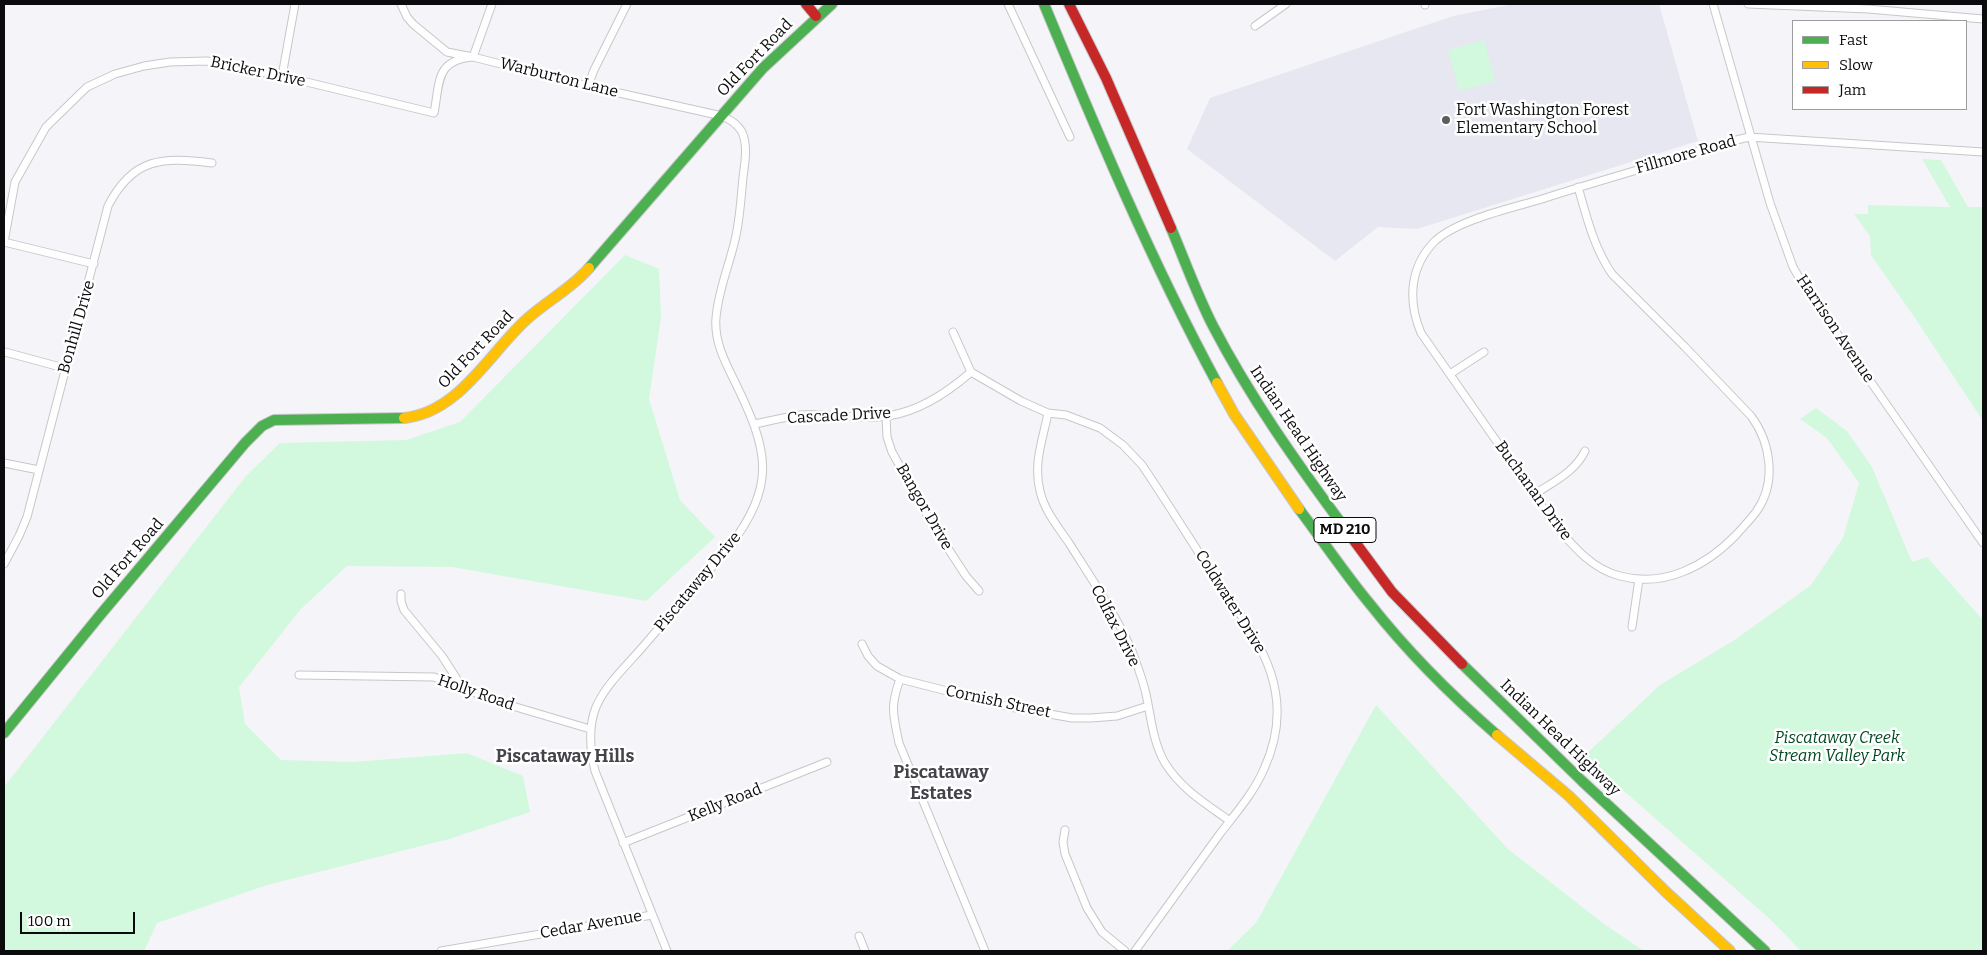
<!DOCTYPE html>
<style>
body{margin:0}
#map{position:relative;width:1987px;height:955px;overflow:hidden;background:#f5f5f9;font-family:Bitter,serif}
canvas{display:block}
.frame{position:absolute;inset:0;border:5px solid #0b0b0d;pointer-events:none}
.legend{position:absolute;left:1792px;top:20px;width:175px;height:90px;box-sizing:border-box;background:#fff;border:1px solid #9d9d9e;margin:0;padding:6px 9px;list-style:none;font-size:15px;color:#0b0b0d}
.legend li{display:flex;align-items:center;gap:10px;height:25px}
.legend b{width:25px;border:1px solid #9d9d9e}
.scale{position:absolute;left:20px;top:912px;width:115px;height:22px;box-sizing:border-box;border:2px solid #0b0b0d;border-top:0;padding-left:6px;font-size:15px;line-height:18px;white-space:nowrap;color:#0b0b0d;-webkit-text-stroke:4px #fff;paint-order:stroke}
</style>
<div id="map">
<canvas width="1987" height="955"></canvas>
<div class="frame"></div>
<ul class="legend">
<li><b style="height:6px;background:#4caf50"></b>Fast</li>
<li><b style="height:6px;background:#ffc107"></b>Slow</li>
<li><b style="height:6px;background:#c62828"></b>Jam</li>
</ul>
<div class="scale">100 m</div>
</div>
<script>
const ctx = document.querySelector('canvas').getContext('2d');
ctx.lineJoin = 'round';
function fillPath(path, color) { ctx.fillStyle = color; ctx.fill(path, 'evenodd'); }
function strokePath(path, color, width, dash) { ctx.strokeStyle = color; ctx.lineWidth = width; ctx.lineCap = dash ? 'butt' : 'round'; ctx.setLineDash(dash || []); ctx.stroke(path); }
function write(font, color, halo, rows, align = 'center') {
  ctx.font = font + ' Bitter,serif'; ctx.lineWidth = 5; ctx.setLineDash([]); ctx.textBaseline = 'middle'; ctx.strokeStyle = halo; ctx.fillStyle = color; for (const [text, x, y, turn = 0] of rows) {
    ctx.save(); ctx.translate(x, y); ctx.rotate((+turn || 0) * Math.PI / 180); ctx.textAlign = isNaN(turn) ? turn : align; if (halo) ctx.strokeText(text, 0, 0); ctx.fillText(text, 0, 0); ctx.restore();
  }
}
const built = new Path2D(`
 M1513,4H1659L1698,141L1417,229L1378,227L1335,261L1187,149L1210,98L1453,16Z`);
const green = new Path2D(`
 M1484,40L1495,81L1459,91L1448,50Z
 M1922,159L1941,160L1968,207H1983V421L1915,318L1871,255L1870,236L1854,214H1868V205L1950,207Z
 M625,255L659,269L661,317L649,399L680,500L715,537L646,601L452,567L347,566L301,609L239,687L245,724L281,760L353,762L467,753L523,776L530,812L449,839L267,885L157,923L144,951H4V787L246,476L280,443L406,440L460,422Z
 M1816,408L1847,431L1872,467L1912,562L1927,557L1983,620V951H1801L1771,920L1584,756L1660,685L1736,639L1811,585L1843,538L1859,483L1827,438L1800,419Z
 M1376,705L1508,849L1604,924L1644,951H1227L1256,923Z`);
const street = new Path2D(`
 M401,4L407,17L413,24L447,52L473,57L492,4
 M1008,4L1070,137
 M1425,4V5
 M1713,4L1770,203L1793,267L1804,286L1983,543
 M1748,4L1868,9L1983,19
 M1255,26L1286,4
 M282,76L295,4
 M588,86L594,70L627,4
 M1578,187C1587,218 1594,248 1612,274L1685,347L1751,416C1771,443 1777,483 1756,512C1750,520 1743,527 1736,535C1706,566 1664,588 1620,576C1592,569 1573,546 1555,525L1421,333C1408,302 1409,268 1434,242C1456,220 1512,208 1542,199C1576,188 1610,178 1644,168C1679,157 1714,145 1749,137L1983,152
 M94,264L4,242L15,182L46,127L87,87L115,74L144,66L170,62L207,61L282,76L434,113C440,83 435,60 473,57L588,86L722,116C730,120 737,123 742,132C748,146 745,162 743,177C741,198 740,219 735,240C729,266 718,291 716,318C714,341 725,362 735,382C769,452 777,484 728,549C699,582 669,616 640,650C625,667 605,686 596,707C588,727 590,750 595,771L667,951
 M953,332L971,372L1021,401L1048,413L1066,415L1100,428L1123,445L1142,465C1165,499 1186,533 1208,567C1251,632 1302,686 1264,769C1253,794 1235,814 1219,835C1191,874 1163,912 1135,951
 M5,352L64,368
 M1450,374L1484,352
 M1048,413C1043,439 1033,463 1040,491C1044,510 1058,527 1069,543C1091,578 1115,613 1132,651C1137,665 1143,680 1146,694C1151,717 1153,743 1165,763C1181,789 1206,804 1230,821
 M886,416L887,437L892,452L932,524L966,576L979,591
 M755,424C769,421 785,417 800,415C827,413 862,420 888,416C920,411 947,393 971,372
 M4,463L39,470
 M1535,494C1553,482 1575,472 1585,451
 M4,564L19,536L27,517L108,206C133,157 163,157 212,163
 M401,594V601L404,610L442,656L462,687
 M1632,627L1639,579
 M862,644L868,656L877,666L900,679L1010,707L1072,718H1091L1117,716L1148,706
 M299,675L434,677L499,702L590,729
 M900,679C890,707 893,714 899,743L985,951
 M1065,830L1063,842L1065,854L1087,908L1102,932L1125,951
 M623,843L827,762
 M859,936L865,951
 M441,951L652,915`);
const fast = new Path2D(`
 M1044,4C1097,132 1151,261 1217,383
 M1171,228C1185,261 1197,295 1213,326C1250,397 1296,462 1344,527
 M589,268L763,68L832,4
 M1299,509C1323,541 1345,574 1370,604C1407,651 1452,696 1497,735
 M1462,664L1582,781L1765,951
 M4,733L101,614L245,443L262,426L274,420L404,418`);
const slow = new Path2D(`
 M1217,383L1234,414L1299,509
 M404,418C459,413 490,352 527,319C547,301 572,288 589,268
 M1497,735L1569,796L1665,891L1730,951`);
const jam = new Path2D(`
 M806,4L816,16
 M1069,4L1106,78L1171,228
 M1344,527L1392,592L1462,664`);
const markers = [
 [1446,120,5,"#5d5d60"]
];
const shields = [
 [1345,530,62]
];
const shieldNames = [
 ["MD 210",1345,530]
];
const streetNames = [
 ["Old Fort Road",755,58,-46],
 ["Bricker Drive",258,72,12],
 ["Warburton Lane",559,78,14],
 ["Fillmore Road",1686,155,-16],
 ["Bonhill Drive",77,327,-74],
 ["Harrison Avenue",1835,329,56],
 ["Old Fort Road",476,350,-46],
 ["Cascade Drive",839,416,-3],
 ["Indian Head Highway",1298,434,56],
 ["Buchanan Drive",1533,491,54],
 ["Bangor Drive",924,507,60],
 ["Old Fort Road",128,559,-49],
 ["Piscataway Drive",698,582,-50],
 ["Coldwater Drive",1230,602,58],
 ["Colfax Drive",1115,626,63],
 ["Holly Road",476,693,19],
 ["Cornish Street",998,702,12],
 ["Indian Head Highway",1560,738,44],
 ["Kelly Road",725,803,-22],
 ["Cedar Avenue",591,925,-10]
];
const poiNames = [
 ["Fort Washington Forest",1456,111],
 ["Elementary School",1456,129]
];
const parkNames = [
 ["Piscataway Creek",1837,739],
 ["Stream Valley Park",1837,757]
];
const neighbourhoodNames = [
 ["Piscataway Hills",565,757],
 ["Piscataway",941,773],
 ["Estates",941,794]
];
fillPath(built, '#e6e7f1');
fillPath(green, '#d2f8de');
strokePath(street, '#c7c7ca', 9);
strokePath(fast, '#c7c7ca', 12);
strokePath(slow, '#c7c7ca', 12);
strokePath(jam, '#c7c7ca', 12);
strokePath(street, '#fefefe', 7);
strokePath(fast, '#4caf50', 10);
strokePath(slow, '#ffc107', 10);
strokePath(jam, '#c62828', 10);
for (const [x, y, r, color] of markers) { const dot = new Path2D(); dot.arc(x, y, r, 0, 2 * Math.PI); ctx.fillStyle = color; ctx.fill(dot); strokePath(dot, '#fff', 2); }
for (const [x, y, w] of shields) { const box = new Path2D(); box.roundRect(x - w / 2, y - 12.5, w, 25, 4); ctx.fillStyle = '#fff'; ctx.fill(box); strokePath(box, '#0b0b0d', 1); }
write('bold 15px', '#0b0b0d', null, shieldNames);
write('16px', '#0b0b0d', '#fff', streetNames);
write('16px', '#0b0b0d', '#fff', poiNames, 'left');
write('italic 16px', '#014822', '#fff', parkNames);
write('bold 18px', '#434349', '#fff', neighbourhoodNames);
</script>
